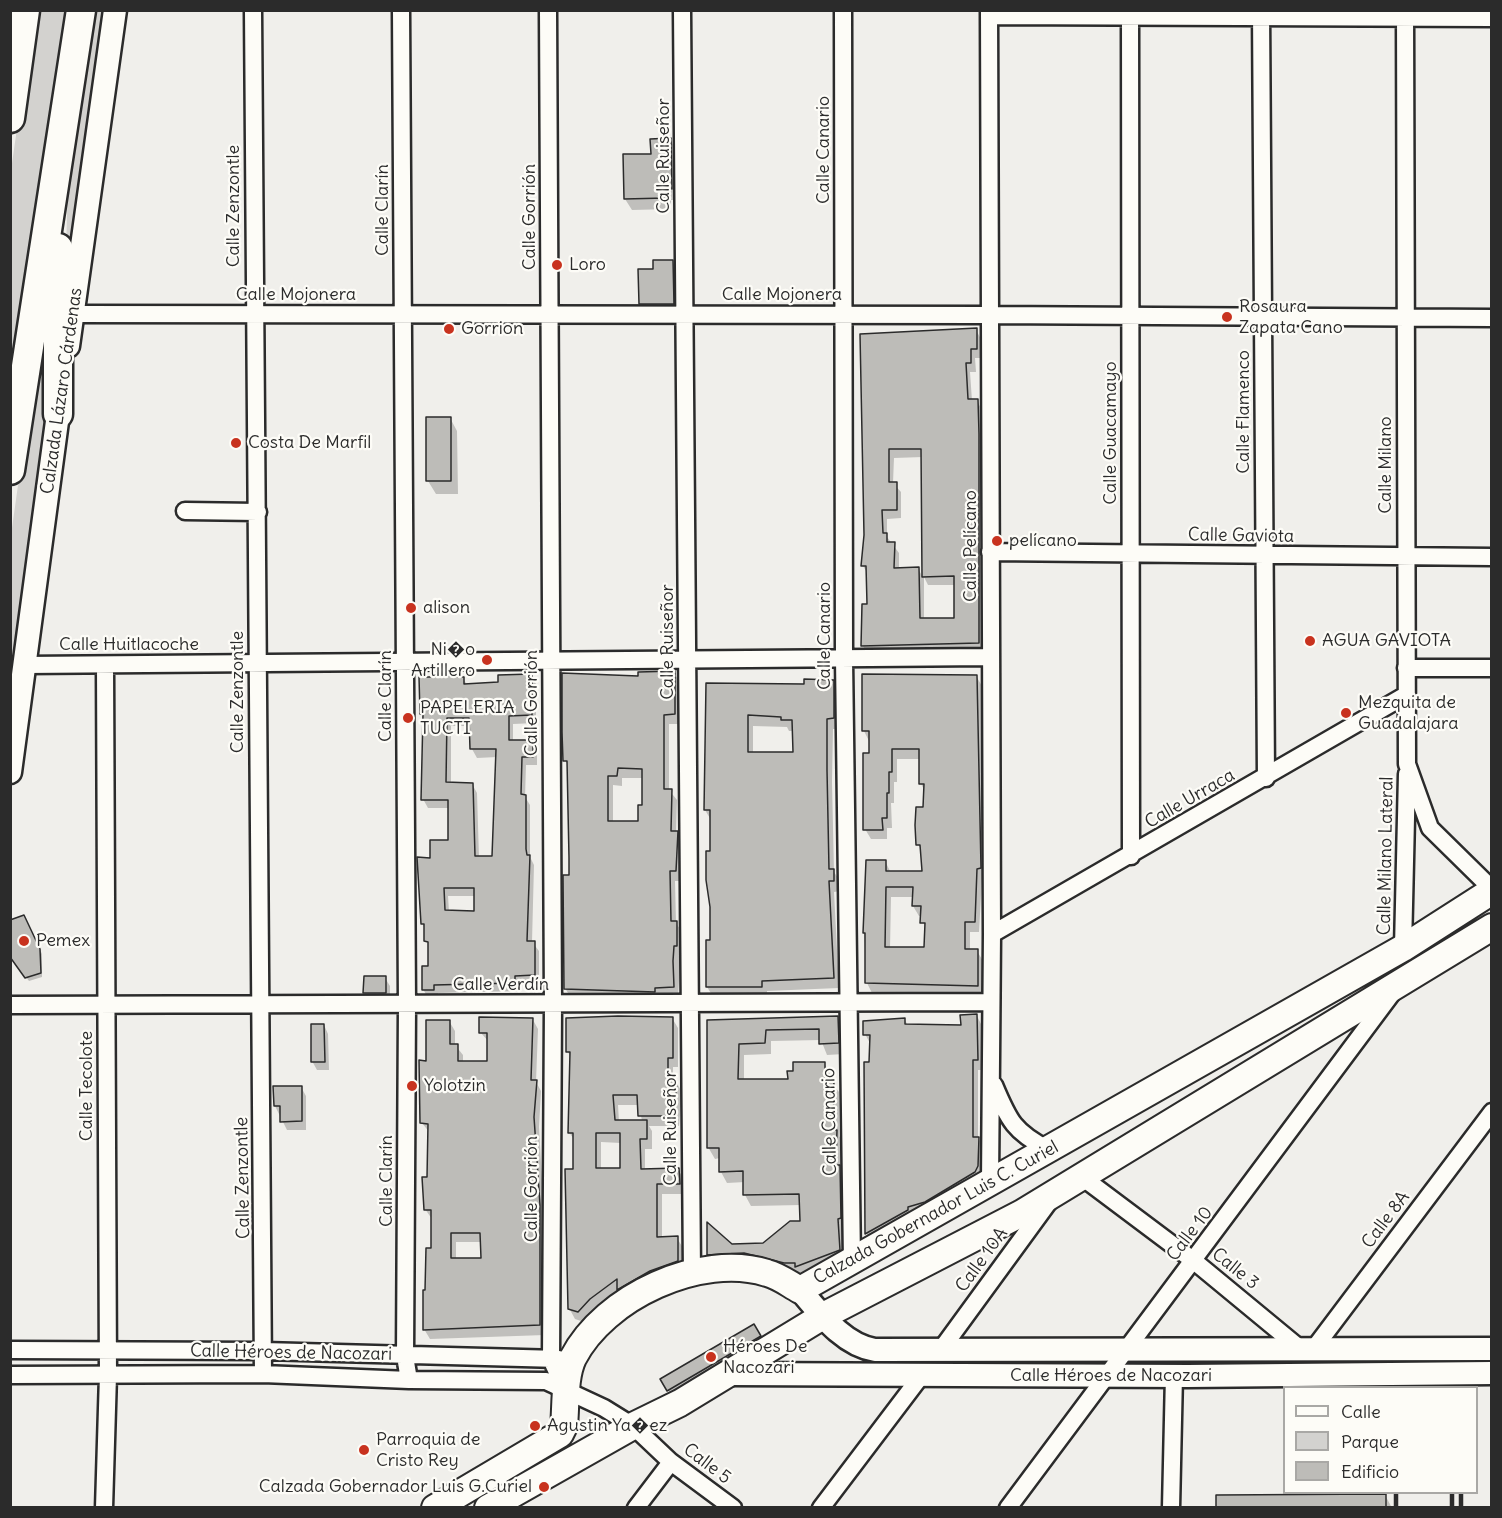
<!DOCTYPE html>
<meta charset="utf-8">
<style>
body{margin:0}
#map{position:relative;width:1502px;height:1518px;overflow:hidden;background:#f0efeb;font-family:Delius,sans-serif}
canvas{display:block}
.frame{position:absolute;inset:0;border:12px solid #2b2b2b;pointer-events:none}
.legend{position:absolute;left:1283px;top:1386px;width:195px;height:108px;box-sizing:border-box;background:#fdfcf7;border:2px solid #a9a8a5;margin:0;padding:8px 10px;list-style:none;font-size:18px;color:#2b2b2b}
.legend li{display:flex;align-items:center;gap:12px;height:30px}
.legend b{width:30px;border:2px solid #a9a8a5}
</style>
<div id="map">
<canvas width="1502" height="1518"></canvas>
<div class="frame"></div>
<ul class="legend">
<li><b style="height:8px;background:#fdfcf7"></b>Calle</li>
<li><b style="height:16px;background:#d3d2cf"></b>Parque</li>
<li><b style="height:16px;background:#bdbcb8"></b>Edificio</li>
</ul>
</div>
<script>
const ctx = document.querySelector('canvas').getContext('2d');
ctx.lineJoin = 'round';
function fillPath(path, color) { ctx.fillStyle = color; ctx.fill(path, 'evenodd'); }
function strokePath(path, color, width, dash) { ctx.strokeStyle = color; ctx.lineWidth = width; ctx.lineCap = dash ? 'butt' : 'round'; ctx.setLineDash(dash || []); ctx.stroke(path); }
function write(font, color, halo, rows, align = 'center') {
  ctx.font = font + ' Delius,sans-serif'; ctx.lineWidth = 4.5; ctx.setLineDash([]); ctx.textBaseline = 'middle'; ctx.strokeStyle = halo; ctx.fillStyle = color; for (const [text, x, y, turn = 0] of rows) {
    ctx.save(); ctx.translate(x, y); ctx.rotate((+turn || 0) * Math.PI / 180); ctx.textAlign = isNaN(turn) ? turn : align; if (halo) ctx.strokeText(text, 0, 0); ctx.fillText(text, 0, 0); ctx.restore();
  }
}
const green = new Path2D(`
 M34,11H65L11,389L10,177Z
 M88,11H103L65,289L69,142Z
 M51,251L49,410L11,711V535Z`);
const shadow = new Path2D(`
 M670,140L677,151L678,200H671V209L632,210L625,199L652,155Z
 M672,261L677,270L678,312H645L640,304L655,271Z
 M976,330L981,339V358H975L976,372H970L972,401H977L982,410L983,651L868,655L863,646L868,606V574L863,566L866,535L863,472ZM923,457V577L918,569H899V553L887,537V519L901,518V492L893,483L894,458ZM924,577L928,585H955V619H924Z
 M450,418L457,431L458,494H436L428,481Z
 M674,673L680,682V724H669V790L677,800L676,831L682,842L681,881H675L676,923L682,932L678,997L571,998L565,988L570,876L569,767L565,760L640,677ZM622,778H643L644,806L640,822L613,823V785L622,786Z
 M531,675L536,684V723L513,724V741H532L537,750V765H526L525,797L530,805V857L534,865L532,942L539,951V983L519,984V991L438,993V998H428L423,989L430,967V948L423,924L431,859L450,842L449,808H428L423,799L425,720L421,713L463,678L467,685L500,683ZM451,726H471L472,749L477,758L497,757L493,858H479L477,793L472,784H451ZM448,896H476L475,912H449Z
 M976,676L982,686L986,878H982L979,932H970V951H977L983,961V995L872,993L867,983L864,933L885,861L891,873H924L923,853L918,844L925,791L921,784V759H897V782H894V803H891L892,828H887V839H871L865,829L870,755L869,741L864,731ZM891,897H914L913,906L919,916H922L926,930V949H890Z
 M833,681L839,692L840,729H833L832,782L834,872L840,881V891L834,892L839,988L767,991V998H714L707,987L711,941L712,852L711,820L705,810L708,684L806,685ZM753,726L787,727L789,731H794V753H753Z
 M26,920L42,954V977L29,981L15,963Z
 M365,978H385L390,986V1001H369L364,993Z
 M977,1016L982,1026L983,1070H978V1138L984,1148L983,1177L872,1243L867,1234L865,1063H871V1045L865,1034L904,1019L908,1025L962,1026Z
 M672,1018L678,1028V1067H673V1082H676L682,1092L679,1126H649L652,1131V1149H645V1170L678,1169L684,1180V1194H662V1238H677L683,1248L682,1271L624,1299L619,1291L584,1322L575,1319L569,1308L575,1141L569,1132L571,1058L568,1052ZM618,1105H639L642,1121L619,1122ZM601,1142L621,1143V1170H601Z
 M837,1018L844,1029V1054L827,1055L821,1040L771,1041V1054L744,1055V1081H789L824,1063L830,1074V1081L839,1092V1136L843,1142L842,1171L846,1178V1229H843L845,1261L803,1278L800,1274L715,1266L708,1254L731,1246L763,1245L802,1223L801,1205L751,1206L745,1195V1182L727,1183L721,1172L720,1158L715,1159L708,1147L709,1022Z
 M533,1020L538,1029L536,1082L541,1091L539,1127L544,1215L545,1335L430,1339L424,1329L432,1250V1219L425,1209L430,1133L422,1123L427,1062L449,1021L455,1031V1045L463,1055V1062L489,1063V1042L481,1033ZM456,1242H482V1259H456Z
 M324,1025L328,1034L329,1070H317L312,1061Z
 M301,1087L306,1096V1130H287L275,1106Z
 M754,1326L767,1349L676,1404L662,1379Z
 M1385,1495L1392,1508H1217Z`);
const building = new Path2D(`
 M671,138L672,189H665L666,198L624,199L623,154H651L650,139Z
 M653,260H673L674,304H639L638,269H653Z
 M977,328V349H971V363H966L968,399H978L979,434V643L861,646L862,604H867L866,566H861L864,535L860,334ZM889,449H921L922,577L954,576V618H920L919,567L894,568L895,542H887V533H883L882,510H897V482H889Z
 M426,417H451V481H426Z
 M675,671V714L664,715V789H672L671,831H678L676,871H670L671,921H677V946H674L673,961L674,987L655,988V992L564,989L563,875H569V858L567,761H563L562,732V673L638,676V672ZM618,768L642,769V805H638V821H608V776H617Z
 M532,674V715L509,716V740H533V757H522L521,794L526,795V849L527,855H530L527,941H535V975L515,976V983L434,985V990H422V966H428V942L424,941V924H421L417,857L430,858V840H448V800H421L423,714H420L419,677H435V675L464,677V684L498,682V675ZM447,718H469L470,749H496L492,856H475L473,783L446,782ZM444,888H474V911L445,910Z
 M862,674L977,675L981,868L977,869L975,922H965V949H978V986L865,983V933H863L866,860H886V871H922L920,845H916L915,825L916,807H923L924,784H919V749H892V772H889V793H887V818H882L883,830H863V753H869V731H862ZM886,887H913L912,906H921L920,923H925L924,947H885Z
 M804,679L834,680V718L827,719V770L829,869H834V881H829L834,978L762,981V987H706V940H710V907L706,880V851H710V810H704L706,683L804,684ZM748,715L781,717V720H792L793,752H748Z
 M24,915L40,949L41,973L25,978L10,957V920Z
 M364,976H386V993H363Z
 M977,1014L978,1060H973V1137H979L978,1166L975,1172L925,1202L908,1207V1210L865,1234L864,1062H869L870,1035H863V1021L905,1018V1024L961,1025L960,1015Z
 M618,1016L673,1017V1058H668V1081H677L674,1116H638L637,1095H613L615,1120H647V1139H640L641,1169L679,1168L680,1184H657V1237L678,1236V1261L650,1271L617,1290V1279L590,1299L578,1312L568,1309L565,1169H573V1133H568L570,1052H566V1018ZM596,1133H620V1168H596Z
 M838,1016L839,1043L819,1044V1029L766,1030L765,1043L739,1044L738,1079H788L787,1071H793V1062H825V1079H834L833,1130H837L836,1165H840L841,1218L838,1219L840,1250L795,1267V1263H784L744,1253L707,1255V1222L732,1244L763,1243L790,1221H800L799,1194L743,1195V1171L719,1172V1148H707V1020Z
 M479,1017L533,1018L531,1080H537L534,1117L540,1205V1325L423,1330V1290H425L426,1248H431V1210H424L422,1177H427L428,1124L420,1123L419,1060L426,1061V1020H450V1044H458V1061H487V1033H479ZM451,1233H480L481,1258H451Z
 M311,1024H324L325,1062H311Z
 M273,1086H302V1121L280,1122V1106H274Z
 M754,1324L761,1336L667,1391L660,1379Z
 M1386,1494V1508H1216V1495Z`);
const minor = new Path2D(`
 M253,10L263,1374
 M401,10L407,1005L405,1356L409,1380
 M548,10L553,1005L551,1359L565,1389
 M682,10L692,1273
 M843,10L844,659L852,1261
 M989,10L992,934L990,1183
 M1130,10L1131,856
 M1261,10L1266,778
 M1405,10L1407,764L1430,828L1492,889
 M989,16L1492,18
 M72,314L989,315L1492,318
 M185,511L258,512
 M990,552L1492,557
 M25,665L990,657
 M1406,668H1492
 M992,934L1406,695
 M1403,948L1407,774
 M10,1005L991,1002
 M994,1085C1009,1121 1014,1132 1049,1150
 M1082,1177L1194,1261L1303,1351
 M10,1350L264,1351L559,1359
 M940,1351L1048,1203
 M1312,1351L1492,1112
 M10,1375L263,1374L409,1380L546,1381L604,1408L633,1426L671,1462L733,1508
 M104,1508L108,1375L105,665
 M636,1508L671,1462
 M821,1508L921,1376
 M1008,1508L1393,992
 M1171,1508L1174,1375`);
const secondary = new Path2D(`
 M68,346L115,10
 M10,772L60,399
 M800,1290C820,1313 843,1345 875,1350L1492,1349
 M731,1374L1188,1376L1492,1373`);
const primary = new Path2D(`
 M435,1508L560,1434L564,1426C566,1406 564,1377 573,1358C604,1297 701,1252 767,1273C779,1276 789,1284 800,1290L1403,948L1492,891
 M488,1508L633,1426L680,1403L823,1316L1022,1213L1492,927`);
const motorway = new Path2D(`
 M10,118L25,10
 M58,248V414
 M10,470L81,10`);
const rail = new Path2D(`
 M1461,1492V1508
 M1396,1508V1492
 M1452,1508V1492`);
const markers = [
 [557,265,6,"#c8321e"],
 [1227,317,6,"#c8321e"],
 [449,329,6,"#c8321e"],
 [236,443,6,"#c8321e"],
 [997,541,6,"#c8321e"],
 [411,608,6,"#c8321e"],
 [1310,641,6,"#c8321e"],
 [487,660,6,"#c8321e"],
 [1346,713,6,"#c8321e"],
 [408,718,6,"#c8321e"],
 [24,941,6,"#c8321e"],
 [412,1086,6,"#c8321e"],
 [711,1357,6,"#c8321e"],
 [535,1426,6,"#c8321e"],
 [364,1450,6,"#c8321e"],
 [544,1487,6,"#c8321e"]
];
const streetNames = [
 ["Calle Canario",824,150,-90],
 ["Calle Ruiseñor",664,156,-90],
 ["Calle Zenzontle",234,206,-90],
 ["Calle Clarín",383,210,-90],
 ["Calle Gorrión",530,217,-90],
 ["Calle Mojonera",296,295],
 ["Calle Mojonera",782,295],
 ["Calzada Lázaro Cárdenas",62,391,-82],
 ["Calle Flamenco",1244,412,-90],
 ["Calle Guacamayo",1111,433,-90],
 ["Calle Milano",1386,465,-90],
 ["Calle Gaviota",1241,536,1],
 ["Calle Pelícano",971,546,-90],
 ["Calle Canario",825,636,-90],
 ["Calle Ruiseñor",668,642,-90],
 ["Calle Huitlacoche",129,645],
 ["Calle Zenzontle",238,692,-90],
 ["Calle Clarín",386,696,-90],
 ["Calle Gorrión",532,703,-90],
 ["Calle Urraca",1190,799,-30],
 ["Calle Milano Lateral",1386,856,-89],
 ["Calle Verdín",501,985],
 ["Calle Tecolote",87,1086,-90],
 ["Calle Canario",830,1122,-91],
 ["Calle Ruiseñor",671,1128,-90],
 ["Calle Zenzontle",243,1178,-91],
 ["Calle Clarín",387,1181,-90],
 ["Calle Gorrión",532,1189,-90],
 ["Calzada Gobernador Luis C. Curiel",936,1213,-29],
 ["Calle 8A",1386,1220,-53],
 ["Calle 10",1190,1234,-53],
 ["Calle 10A",982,1260,-54],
 ["Calle 3",1235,1269,39],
 ["Calle Héroes de Nacozari",291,1353,1],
 ["Calle Héroes de Nacozari",1111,1376],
 ["Calle 5",707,1464,37]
];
const poiNames = [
 ["Loro",569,265],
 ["Rosaura",1239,307],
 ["Zapata Cano",1239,328],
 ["Gorrion",461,329],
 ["Costa De Marfil",248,443],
 ["pelícano",1009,541],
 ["alison",423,608],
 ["AGUA GAVIOTA",1322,641],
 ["Ni�o",475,650,"right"],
 ["Artillero",475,671,"right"],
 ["Mezquita de",1358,703],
 ["Guadalajara",1358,724],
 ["PAPELERIA",420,708],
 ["TUCTI",420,729],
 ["Pemex",36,941],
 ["Yolotzin",424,1086],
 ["Héroes De",723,1347],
 ["Nacozari",723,1368],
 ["Agustin Ya�ez",547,1426],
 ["Parroquia de",376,1440],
 ["Cristo Rey",376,1461],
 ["Calzada Gobernador Luis G.Curiel",532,1487,"right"]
];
fillPath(green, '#d3d2cf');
fillPath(shadow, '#0003');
fillPath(building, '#bdbcb8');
strokePath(building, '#2b2b2b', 1.5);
strokePath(minor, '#2b2b2b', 21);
strokePath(secondary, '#2b2b2b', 27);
strokePath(primary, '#2b2b2b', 30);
strokePath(motorway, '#2b2b2b', 33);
strokePath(minor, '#fdfcf7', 16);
strokePath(secondary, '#fdfcf7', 22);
strokePath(primary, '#fdfcf7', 26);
strokePath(motorway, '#fdfcf7', 28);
strokePath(rail, '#2b2b2b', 4.5);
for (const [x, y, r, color] of markers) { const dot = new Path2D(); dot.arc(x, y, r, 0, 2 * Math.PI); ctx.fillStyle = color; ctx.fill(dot); strokePath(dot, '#fdfcf7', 2); }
write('18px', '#2b2b2b', '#fdfcf7', streetNames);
write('18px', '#2b2b2b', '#fdfcf7', poiNames, 'left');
</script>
